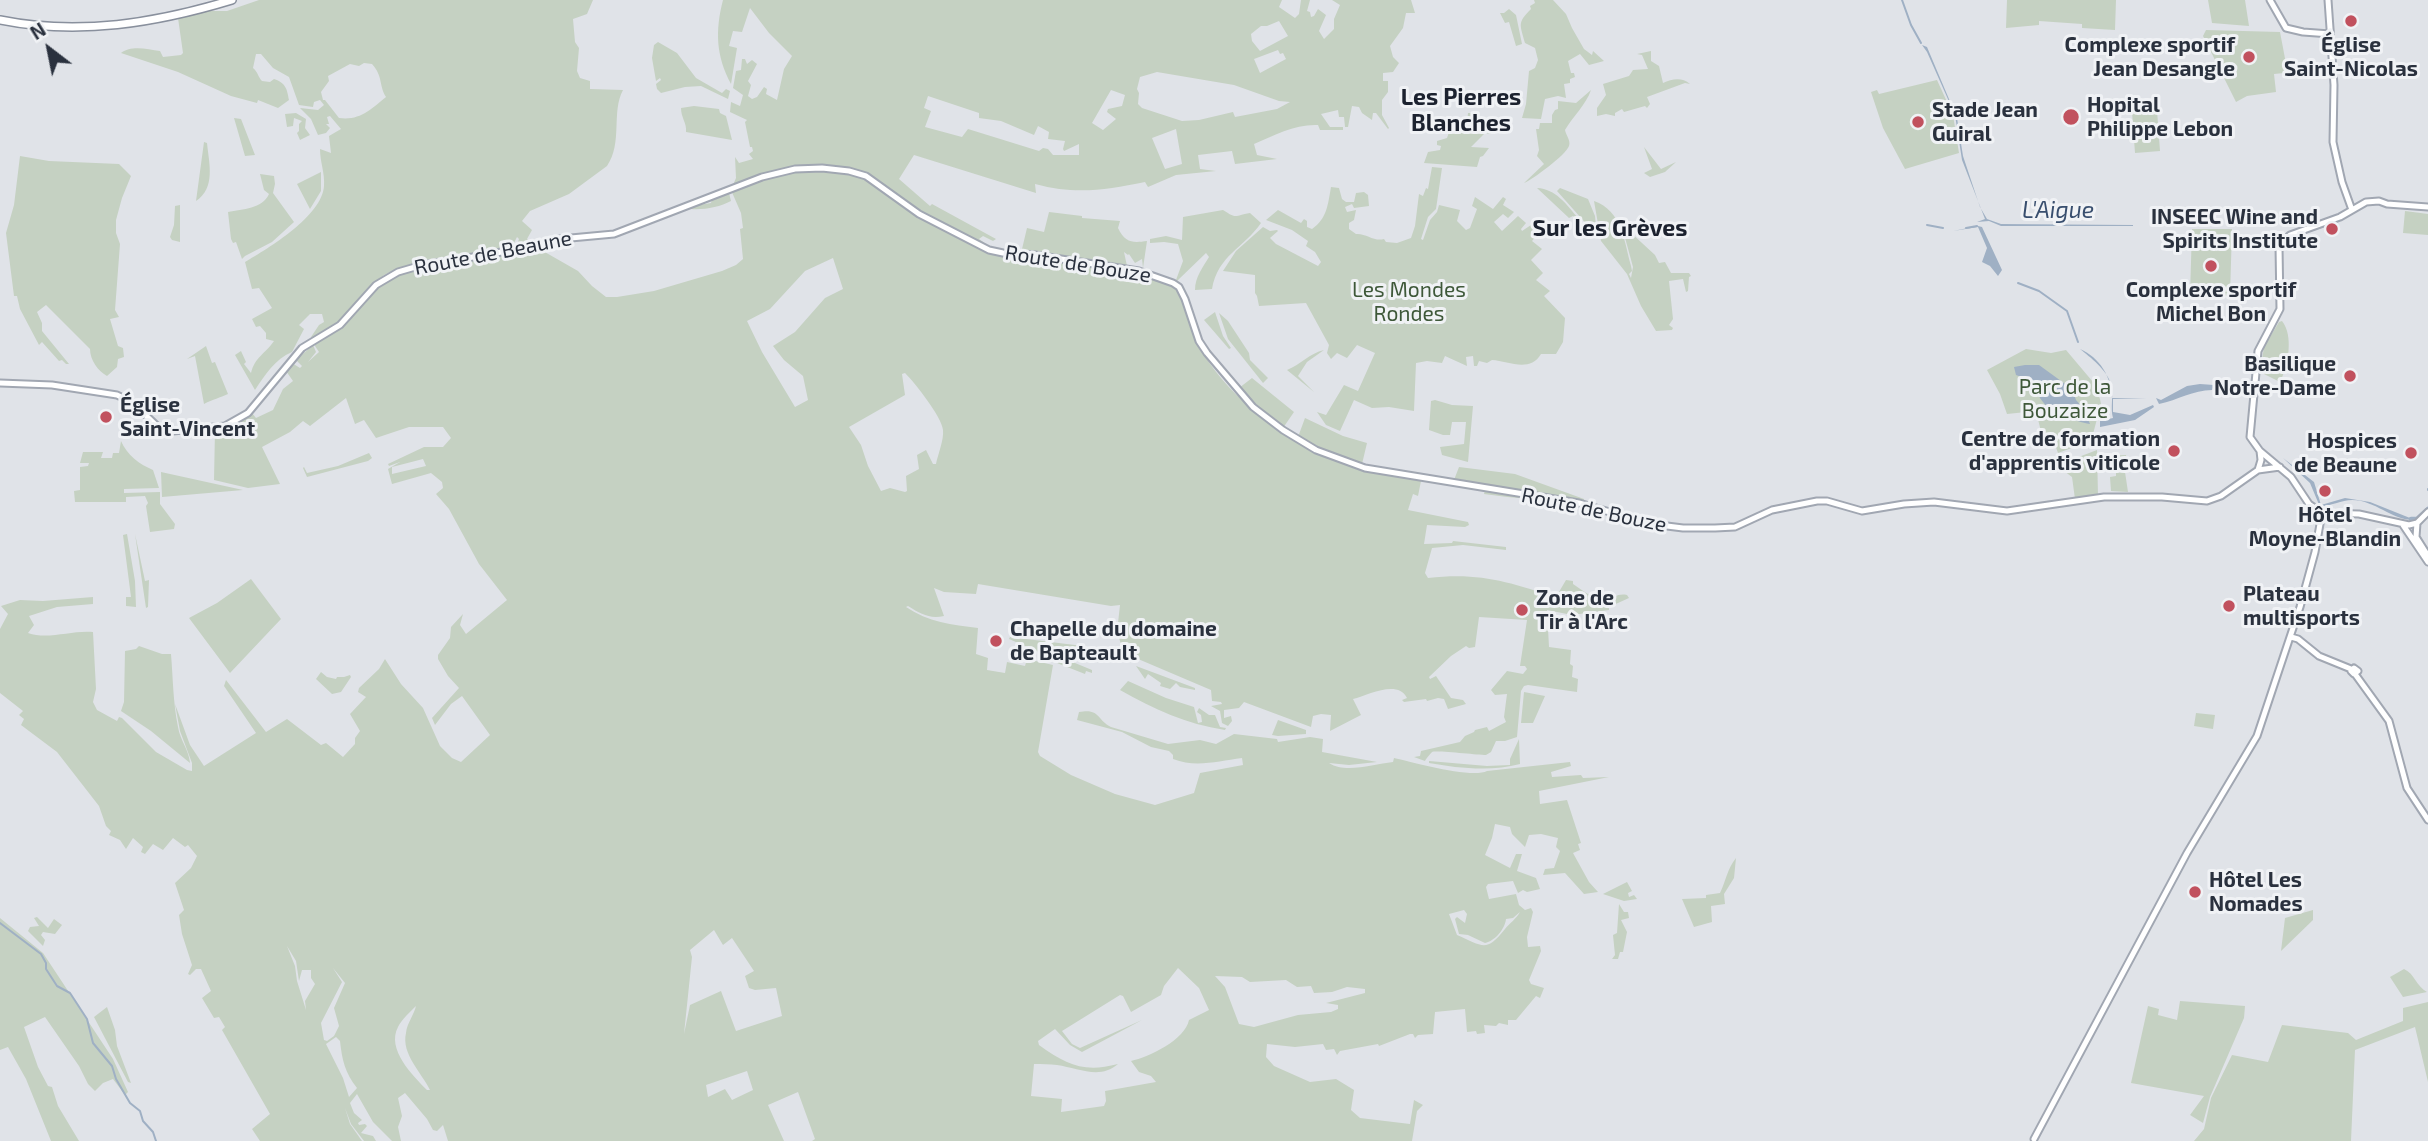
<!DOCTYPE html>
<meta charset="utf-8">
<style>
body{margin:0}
#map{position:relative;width:2428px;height:1141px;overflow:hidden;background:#e0e3e8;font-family:"Exo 2",sans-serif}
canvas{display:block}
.north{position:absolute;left:14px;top:14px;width:70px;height:70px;-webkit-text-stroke:5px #f0f2f5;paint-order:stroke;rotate:328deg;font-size:19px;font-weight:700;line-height:28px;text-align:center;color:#2a313e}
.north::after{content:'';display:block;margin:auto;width:24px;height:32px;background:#2a313e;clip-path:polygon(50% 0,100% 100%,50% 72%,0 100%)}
</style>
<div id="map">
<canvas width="2428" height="1141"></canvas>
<div class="north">N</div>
</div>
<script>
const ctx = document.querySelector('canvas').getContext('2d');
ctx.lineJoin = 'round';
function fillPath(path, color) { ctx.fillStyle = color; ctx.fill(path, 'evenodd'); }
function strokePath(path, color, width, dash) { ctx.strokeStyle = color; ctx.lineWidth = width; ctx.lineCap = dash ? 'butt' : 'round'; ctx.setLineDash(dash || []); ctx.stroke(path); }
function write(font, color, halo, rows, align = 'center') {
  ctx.font = font + ' "Exo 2",sans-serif'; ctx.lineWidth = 6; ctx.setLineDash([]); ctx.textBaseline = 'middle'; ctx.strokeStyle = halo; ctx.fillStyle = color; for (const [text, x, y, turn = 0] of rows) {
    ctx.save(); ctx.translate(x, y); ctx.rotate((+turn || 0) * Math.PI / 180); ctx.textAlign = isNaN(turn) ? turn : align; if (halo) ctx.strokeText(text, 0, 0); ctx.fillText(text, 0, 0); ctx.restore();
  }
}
const green = new Path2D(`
 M259,0H593L587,14L573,19L575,42L579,48L577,71L580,78L590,81V89L623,90C611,112 623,143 607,166L569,194L530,211L522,221L532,230L527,239L532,243L516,247L519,239L517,237L513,245C474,260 428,254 390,272C370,281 363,299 348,314C338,325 325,332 313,339L311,337L319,325L324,322L322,314H310L299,325L304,329L292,352C275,359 265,375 255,390L235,355L241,351L246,362L244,364L251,373C255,357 265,354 274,341L266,339V333L260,326L256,327L252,319L272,308L259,288L252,289L245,262C269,248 322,216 324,186C325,173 320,162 320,149L331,153L329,136L341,129L330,116L327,117L329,124H326L330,128L326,133L318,135L311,119L300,108L318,110L324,105L320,100L314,102L313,107L299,105L289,77L273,68L261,54H256L253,68C258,72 258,77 262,81L270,82L274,79C286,83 287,89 289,100L278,108L258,100L257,103L231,96L178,72L121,53C131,45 147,49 160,51L163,57L181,55L183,53L178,18L207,11H227ZM364,63L372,64C383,76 379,86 386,97C371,109 360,121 339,118L325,100H323L321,92L329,81L328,76L350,64L359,66Z
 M723,0H1282L1279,7L1295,18L1299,14L1301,0H1310L1307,11L1310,12L1311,17L1314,16L1318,9L1326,15L1319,31L1324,39L1334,29V19L1340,5L1332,0H1411L1415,13H1406L1403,28L1390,46L1393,57L1399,63L1393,72L1383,73V81H1388V92L1382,100V115L1389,128L1388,129L1376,113H1373L1372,120L1362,113L1359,107L1352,106L1348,127H1345L1344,117H1339L1338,110L1321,114L1330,127H1343V130H1320L1318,125C1295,124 1275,135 1254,144L1257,155L1277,159L1235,164L1232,151L1198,155L1200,169L1216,171L1176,175L1148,187L1145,182C1105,190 1076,195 1035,184L1036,193L914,155L899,179L930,206L932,204L996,239L993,241L983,236L979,239L986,244L984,245L936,221L901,198L878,180L849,168L805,166L733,185L736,178L735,157L739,163L753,159L749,154L753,151L752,147H750L745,122L747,120L730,112L731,102L740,106L743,95L733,88L736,71L741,70L742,59H745L747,64L752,60L757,64L748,81L751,85L748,96L752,99L757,97L764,87L767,89L766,94L777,100L784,69L792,56L769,33L750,8L742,32L733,31L729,46L737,48L731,84C716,56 715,31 723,0ZM1279,21L1288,36L1260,51L1252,41L1251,34L1261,26H1267ZM1278,50L1280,54L1283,53L1286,59L1260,73L1254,59ZM1157,72L1234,85L1279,101L1290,102L1277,109L1235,117L1233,112L1199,120L1182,121L1142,108L1138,104L1139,93L1137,89L1140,77ZM1111,90L1125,95L1122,106L1108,109L1107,112L1116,119L1103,130L1092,123ZM928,96L979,113V118L1001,121L1034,135L1038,126L1049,132L1048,139L1065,141L1063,149L1064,151L1079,144V155H1053L1048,149L1043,148L1039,151L968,129L962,137L925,127L931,111L924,108ZM1176,129L1182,164L1165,169L1152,138Z
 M1534,0H1553L1566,14L1572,28L1584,49L1592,55L1593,51L1604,61L1589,65L1580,54L1568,61L1571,73H1574L1575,77L1570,79V83L1564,84L1566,98L1558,96L1545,99L1541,119L1522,118L1526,104L1529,71L1535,68L1538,60L1535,48L1525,43C1520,24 1517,23 1531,9L1530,6L1535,3Z
 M2007,0H2116L2115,30L2082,28V24L2039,21V25L2006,28Z
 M2208,0H2245L2249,26L2212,23Z
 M1509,9L1516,15L1522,44L1516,46L1509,22L1505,23L1500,13H1504Z
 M2206,30L2280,32L2287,69L2284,73L2274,74L2276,92L2247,96L2236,102L2203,36Z
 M658,42L677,53L696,78L722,93L726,89L730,91L728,99L701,86L685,87L661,93L657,89L656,84L661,80L660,78L656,81L652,58L654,45Z
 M1651,51V61L1659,66L1663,83C1672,79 1682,77 1690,84L1685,83L1647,97L1650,104L1647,108L1645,106L1624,112L1622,109L1615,113V116L1606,114L1597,116V108L1606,95L1603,84L1629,76L1633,70L1648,69L1642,55L1637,54Z
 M1937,80L1953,115L1959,153L1905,169L1883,128L1871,92L1877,90L1879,94Z
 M1591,90C1586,105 1573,116 1565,130C1566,135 1571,141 1569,146C1566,155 1532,180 1524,183L1544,164L1537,156L1539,150L1536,129H1539L1540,123H1552V115L1555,110L1558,109V101L1576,103Z
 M694,106L719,109L720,113L726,116L732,140L686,132C687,123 681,118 681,108Z
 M2157,110L2160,151L2135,153L2132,112Z
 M296,113L306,119L305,128L310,135L300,140L297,133L299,131V124L302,121L294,118L293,126L287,127L285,114Z
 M1468,113H1471L1472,123L1489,124L1491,134L1485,133L1471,147L1489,148L1483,156L1480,157L1477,167L1424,163L1428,152L1440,150L1441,146L1437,145V141L1447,138L1451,126L1467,124Z
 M234,118L241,119L255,155L245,156Z
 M204,142L207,143C209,163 216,188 196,201Z
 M1644,147L1661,169L1676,162L1665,172L1650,177L1644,173L1652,169Z
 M20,156L49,161L119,164L131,176L122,198L116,220V233L120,244L115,310L119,317L110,319L118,346L123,348L124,357L118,359L117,367L107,376C98,371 90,360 90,349L46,305L37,312L42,323V331L69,364H66L62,360L59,361L42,342L39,345L20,309L17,296H14L6,233L14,205Z
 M1432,167L1442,168L1436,209L1428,217L1421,239L1423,240L1430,220L1437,212L1439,205L1460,210L1457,221L1466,230L1470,228L1477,209L1472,206L1475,197L1493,209L1503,197L1506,199L1503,205L1514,212L1508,218L1503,214L1494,222L1502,231L1518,216L1526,223L1521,229L1522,231L1537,221L1540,225L1538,227L1541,230L1532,241L1542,249L1531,260L1543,273L1536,280L1550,291L1544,296L1565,318L1563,342L1556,354H1541C1530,373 1508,361 1492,360L1487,363L1479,361L1477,366H1474L1473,356L1466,357L1467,366L1445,356L1442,363L1427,361L1416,363L1414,411L1389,407L1372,408L1354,400L1340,431L1326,425L1317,412L1326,415L1344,385L1358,391L1375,353L1357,345L1347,358L1337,353L1331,359L1327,353L1329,345L1306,303L1259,306L1257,296L1255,293V275L1223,271L1236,251L1263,227L1270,231L1277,230L1278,231L1270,238L1276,244L1318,266L1321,262L1315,252L1306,246L1308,241L1292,230L1266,220L1278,210L1301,223L1304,219L1307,221V227L1312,229C1327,219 1328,204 1331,187L1339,188L1342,199L1346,202H1354L1356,193L1364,192L1368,195L1369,206L1354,208L1352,204L1345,207L1347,212L1356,210L1354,220L1349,223V229L1356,234C1366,233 1374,242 1384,239L1386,242L1397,243L1411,238L1415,226L1419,194L1423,196L1426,188L1428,189Z
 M816,170C830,170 845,170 858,175C887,184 910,209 935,225C967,245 1000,257 1036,260L1038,258C1076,266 1141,264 1173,285C1188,295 1193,336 1203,353C1231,400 1288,442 1338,462C1365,472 1393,476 1421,481L1418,496L1413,494L1408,510L1468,522L1469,525L1465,527L1427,525L1424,544L1452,543L1453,541L1506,547V550L1463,545L1432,548L1425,573L1428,578C1480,572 1508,582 1556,597L1566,580L1573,581V584C1582,590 1594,600 1605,599C1614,598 1618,593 1627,595L1629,598L1609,607V610L1572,615L1547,610L1549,647L1571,650L1570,664L1573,666L1572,677L1578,679L1577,692L1528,685L1524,686L1521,691L1517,737L1505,741H1496L1491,752L1486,755C1477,755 1436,750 1432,752C1430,754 1426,759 1425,761L1414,757L1420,756L1421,751L1460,742L1465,736L1474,732L1475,730L1487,727L1489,731L1506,722L1504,717L1507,694L1495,695L1491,690L1507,671L1523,674L1527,669L1525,666H1520L1527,620L1479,617L1475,647L1469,648L1466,646L1451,656L1429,677L1430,679L1436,676L1451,698L1463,700L1466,704L1448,709L1444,699L1438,698L1427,701L1426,699L1404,702L1402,700L1407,698C1398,679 1368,695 1353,699L1361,715L1330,731L1331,715L1321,714L1313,716L1311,727L1244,702L1239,708L1224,710V718L1231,716L1232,721L1228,726L1222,723L1220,711L1211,706L1222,704L1221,702L1212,701L1211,690L1124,653L1117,632L1120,605L1111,606L978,584L976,594L944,592L934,588L944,616C929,619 921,614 908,606L906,607C928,622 952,625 978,628L976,654L988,658L987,670L1005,673L1007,662L1025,666L1027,659L1053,665L1038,752L1040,756L1071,775L1115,794L1155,805L1194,793L1200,773L1243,765L1242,758C1218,761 1196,768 1173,759V755L1169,751L1151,747L1122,732L1077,720L1079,712C1100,708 1096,719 1111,727L1168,744L1200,740L1216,744L1234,734L1277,739L1278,742L1310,737L1323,739L1322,752L1377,762L1349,765L1329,763C1346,774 1373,764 1393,762L1394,758C1412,762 1472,779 1487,771L1570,762L1571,766L1551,772L1552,777L1581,775L1583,778L1609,777L1539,791L1540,804L1567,800L1581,843L1578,844L1580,850L1573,853L1589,882L1598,892L1584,894L1565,873L1543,875L1545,869L1554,868L1560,851L1556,847L1558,838L1541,834L1529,835L1525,847L1512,834L1510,827L1495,824L1492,838L1485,855L1510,868L1516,854H1522L1517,871L1536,878L1540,889L1527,892L1523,890L1518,893L1513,881L1488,884L1486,887L1489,899L1516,894L1519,905L1525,910L1531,908L1533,912L1527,937L1528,947L1540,946L1541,951L1529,980L1531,984L1544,988L1540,998L1536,996L1516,1020H1508V1025L1499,1023L1496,1026L1484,1025L1485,1033L1477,1034L1476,1031L1467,1032L1465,1009L1435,1012L1433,1034L1418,1035L1415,1038L1413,1034H1410L1379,1046L1378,1044L1340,1051L1337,1055L1334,1049L1326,1050L1323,1044L1295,1047L1267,1044L1266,1057L1274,1066L1310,1082L1336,1079L1354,1090L1351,1110L1360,1118L1410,1124L1414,1100L1423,1105L1417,1111L1412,1141H812L815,1139L798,1092L768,1105L784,1141H448L443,1125L437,1131L433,1130L427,1119L405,1093L398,1098L402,1116L398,1127L401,1141H392L373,1122L357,1094L350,1103L354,1113L362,1120L358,1123L359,1125L365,1124L367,1126L361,1133L373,1136L376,1141H364L351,1124L345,1108L350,1124L362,1141H260L252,1129L270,1114L222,1030L225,1027L219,1017L214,1018L202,998L211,991L201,969H196L190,975L188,974L192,965L182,934L179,915L184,910L175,883L191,868L197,856L188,845L185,847L173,838L163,850L153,844L145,854L141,852L143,847L133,838L126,849L120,840L109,835L111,831L106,826L99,806L57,752L21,725L24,719L19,715L23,711L0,693V629L8,614L1,606L20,600L43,601L93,597V604L57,607L29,616L34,625L28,633C48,640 72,630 93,632L96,689L93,702L97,710L117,721L119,717L122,718L156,752L187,770L192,771V763L180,731L175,704L190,745L204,766L256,733L224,686L226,680L266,732L287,719L321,745L326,743L343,757L355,744V738L360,731L350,714L366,697L358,692L359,688L379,669L385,659L401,684L423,708L440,746L452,758L461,762L490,735L462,696L451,704L435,725L432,718L459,688L448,676L438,659V655L450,638L451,627L463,614L460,625L466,634L507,600L479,564L449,509L436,494L443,488L442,482L431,473L392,484L388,469L400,462L389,466L388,464L424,447H443L451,438L443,427H409L376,438L364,420L355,424L346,398L310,426L303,421L290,432L262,447L280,484L248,488L214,480L215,430L230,425L252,413L256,418L273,410L283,389L293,381L286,371L292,363L300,368L302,366L296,360L313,345L316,352L308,362L319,352L313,343L345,325L376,290L387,281L399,274L423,268L536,247L578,271L592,286L606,297H617L654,291L722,271L736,265L743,259L740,229L743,228L741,213L731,190L784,173ZM833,258L843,289L825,298L795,332L773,346L784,360L803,376L808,400L795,407L762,352L747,321L770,309L805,271ZM905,373C915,383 942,417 943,430C944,440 938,454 936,464H933L926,450L917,455L919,469L906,476L907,491L905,492L890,488L881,491L868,466L861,445L849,427L905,395L902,374ZM423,459L426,466L392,474V467ZM1464,910L1467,914L1465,923L1457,917L1455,919L1459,934L1468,935L1485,943C1495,941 1505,929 1506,919L1513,918L1520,912C1516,919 1510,923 1505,929C1486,953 1483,946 1457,935L1449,914ZM714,930L723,945L732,938L754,971L745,976L749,988L755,990L776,988L782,1016L736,1031L721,991L690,1005L684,1034L692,957L690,950ZM287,946L296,961L299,981L302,970H311V978L315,984L305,1001L306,1010L297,981L295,966ZM333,968L345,983L334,1008L339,1026L334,1036L327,1041L324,1040L321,1023L342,982ZM1178,968L1199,988L1209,1010L1189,1020C1185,1040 1149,1057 1131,1061L1139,1072L1151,1076L1156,1082L1105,1091L1106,1101L1104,1106L1061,1112L1062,1099L1031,1096L1034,1064C1042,1064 1050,1064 1057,1065C1078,1068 1100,1080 1118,1064C1084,1073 1067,1065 1039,1045L1038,1041L1055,1029L1070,1045L1082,1052L1142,1020L1080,1048L1072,1044L1062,1031L1120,995L1123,996L1131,1012L1161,995L1164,986ZM1215,976L1242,977L1250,982L1286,980L1297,987L1311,986L1314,993L1332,992L1347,987L1365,989V993L1326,1003L1338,1005V1009L1331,1012L1298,1015L1254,1027L1239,1024L1225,987ZM416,1006C414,1015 407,1023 406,1033C401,1054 422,1073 430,1090H427C413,1076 386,1049 398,1027C402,1019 410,1012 416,1006ZM336,1037L340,1041C342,1060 345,1073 357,1088L349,1097L343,1078L326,1044ZM747,1071L753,1090L732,1100L725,1089L708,1097L706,1085Z
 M321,172V191L310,209L297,184Z
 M260,174L274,176L275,184L273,193L294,222L272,242L245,256L242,259L236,242L233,243L231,239L228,212C243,209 262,209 269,194L264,190Z
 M1537,188C1556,189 1566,204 1578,218L1577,220L1573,216L1569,218Z
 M1560,188L1588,199L1595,216L1597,236L1557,191Z
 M729,193L731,201C720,207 704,210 691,209L693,206L711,203L712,199Z
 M1594,201C1622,211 1624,240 1631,266L1632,271L1629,274L1631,278L1633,267L1624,234L1629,231L1655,255L1659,263L1665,262L1671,273H1689L1691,276L1689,277L1688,291L1686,292L1683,279L1669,281L1673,319L1669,325L1673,328L1672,330L1656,331L1641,306L1627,274L1601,241Z
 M180,205V242L172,240L170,237L174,225L175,206Z
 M1223,210C1237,219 1234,216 1250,213L1261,223C1244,248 1218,255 1212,289L1195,290C1195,277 1203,267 1209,257L1206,253L1177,281L1176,280L1183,261L1178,244L1164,242L1150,243V239L1166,236L1182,240L1183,217Z
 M2405,211L2428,214V235L2403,233Z
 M1049,212L1082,216V218L1120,221L1118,228C1125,243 1133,243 1147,241L1143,268L1142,259L1135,263L1129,254L1128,255L1124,252L1127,266L1062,258L1022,249L1027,228L1044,232Z
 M2192,229H2232L2230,296L2190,295Z
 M1215,312L1223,336L1231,348L1229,349L1204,320Z
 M1219,313L1228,321L1249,353L1250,360L1268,378L1263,383L1228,339Z
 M2282,321C2294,336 2288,366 2280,382L2260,372L2264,347L2279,322Z
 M206,346L212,363L215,362L228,394C220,398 213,399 204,404L195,356L187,359Z
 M2026,349L2051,353L2066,350L2093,382L2100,399L2101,404L2093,434H2077L2080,445L2058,453L2054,442L2044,444L2036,411L2007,414L2000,394L1987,370Z
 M1324,350L1307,362L1298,376L1314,392L1287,370C1300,365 1310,353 1324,350Z
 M1252,378L1294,412L1283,428L1263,413L1239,388Z
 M1435,400L1452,405L1473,406L1468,462L1442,455L1440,447L1464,444L1466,422H1452L1450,435H1443L1429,430L1431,401Z
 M1305,418L1343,436L1367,443L1362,464L1340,457L1298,437Z
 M121,441C127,455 139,464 153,470L159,488L124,489V493L160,492V504L175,524L174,529L150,532L146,506L148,503L145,496L126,497V502H75L74,491L80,490V467L88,466L89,463H80L83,452H103L101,458H112L113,453H119Z
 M2097,450L2098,496L2075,499L2072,477L2060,468L2076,458Z
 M369,453L372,458L368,461L307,477L303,468L304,467L307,473L338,466Z
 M2126,455L2127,468L2104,470L2103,456Z
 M1459,467L1515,474L1584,499V502L1454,480Z
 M161,472L243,490L162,497Z
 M2125,472L2128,492L2111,491L2110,477L2116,476V473Z
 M1485,490L1577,504L1611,514L1610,516C1572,500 1525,500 1484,494Z
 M127,534L135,581L136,607L126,606V597H131L123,535Z
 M135,534L145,581L149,580L148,607L146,608Z
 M251,579L281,619L230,673L189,618L217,603Z
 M1010,637L1083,646V655L1075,656V663L1092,670V673L1086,671L1085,674L1057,663L1051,657L1058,662H1062L1063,658L1056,656L1055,649L1052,650L1048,656L1009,639Z
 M139,646L162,654H171C173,678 173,702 178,727C180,740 189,750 190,763L151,731L121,711L124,702L125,651L136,649Z
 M1136,666L1195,688V690L1180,687L1176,683L1170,689L1160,686L1161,683L1148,674L1145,679Z
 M321,672L327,677L336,679L337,677H344L350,675L351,677L341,692L332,694L316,679Z
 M1128,681L1166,698L1194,707L1198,723L1202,722L1201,715L1197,712L1199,708L1209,715H1215L1220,727L1226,728L1225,730C1186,724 1154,709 1120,690Z
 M1524,692L1545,696L1533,723H1521Z
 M2196,713L2215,715L2213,729L2194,726Z
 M1278,720L1306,730V734L1278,736L1272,735Z
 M1519,739L1520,764C1491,772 1457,768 1429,763V761L1487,766L1510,765V759Z
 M1736,858L1734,878L1724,894L1725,904L1711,906L1712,922L1694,927L1682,899L1706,898V895L1720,893C1726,881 1727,869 1736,858Z
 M1627,882L1632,891L1628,893L1629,897L1634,895L1637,899L1624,901L1603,894Z
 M1619,904L1624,912H1628L1629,918L1621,920L1627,932L1623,952H1620L1618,959H1612L1615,955L1613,935L1617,933Z
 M2313,910V920L2281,951L2285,918Z
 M37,917L48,928L54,919L62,925L55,934L43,932L41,935L45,940L43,946L28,931L30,927L39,926L34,918Z
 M0,918L43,953L113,1059L128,1092L125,1095L113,1079L103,1083L95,1091L88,1084L79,1066L45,1017L24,1027L38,1067L48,1086L52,1087L58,1106L79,1141H51L26,1079L8,1047L0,1050Z
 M2404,969C2415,974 2416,986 2427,992L2403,997L2390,977Z
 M2180,1001L2245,1006L2244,1018L2210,1097L2203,1123L2190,1115L2204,1096L2131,1083L2148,1006L2159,1009L2158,1015L2177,1020Z
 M2428,1002V1082L2415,1027L2355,1050L2351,1141H2194L2204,1129L2211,1098L2232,1055L2268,1062L2282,1025L2348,1033L2356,1040L2403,1021V1008Z
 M107,1007L115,1030L117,1046L131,1083L128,1082L94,1017Z`);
const water = new Path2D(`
 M1922,45L1927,47L1957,118L1963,156L1980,207L1987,219L2001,224L2133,225V226H2001L1989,221L1977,222L1985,219L1962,160L1955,115L1927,52Z
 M1978,226L1982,227L2002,270L1998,276L1990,266L1982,262L1987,248L1978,227L1953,231Z
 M2080,349C2100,358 2111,376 2112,398H2147L2113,399V412L2130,415L2153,405L2154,407L2135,420L2100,427V421L2113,418C2110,408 2114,394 2111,384C2107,370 2090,357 2080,349Z
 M2025,365H2039L2072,389L2076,400L2083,408L2090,424C2075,421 2052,414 2043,402C2032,388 2036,381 2016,375L2014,367Z
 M2253,383L2252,387L2215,395L2216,385L2232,388Z
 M2200,384L2214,385L2212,390C2193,390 2178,400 2159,404L2156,398L2161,400L2187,386Z
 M2283,458L2314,482L2321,505L2345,498L2370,502L2415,520C2393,521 2375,500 2352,500C2342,500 2330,506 2320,507L2310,483Z`);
const stream = new Path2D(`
 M1902,0L1911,25L1921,43
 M1927,225L1943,228
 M1966,228L1977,226
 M2018,283L2039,291L2067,311L2078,342
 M2428,489V490
 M0,923L41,954L46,963V969L57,986L70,993L87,1019L93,1043L112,1066L116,1079L130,1103L140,1111L143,1121L153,1132L156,1141`);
const river = new Path2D(`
 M2411,519H2417L2428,509`);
const major = new Path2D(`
 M2270,0L2286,28L2303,32L2330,34
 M2328,0L2334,85L2333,142L2342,182L2352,210
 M0,383L52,385L117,395L133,403L157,426L173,431L225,426L248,413L302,348L340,325L376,285L398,272L422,265L492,254L560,239L614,234L762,177L795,169L822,168L849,171L866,176L919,214L989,250L1003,253L1035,255L1139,271L1173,283L1179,287L1185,299L1199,341L1207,353L1253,407L1283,430L1316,450L1365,468L1579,503L1651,524L1683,528H1715L1735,527L1772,510L1817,501H1827L1862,511L1904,504L1934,502L2007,511L2104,497H2162L2207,501L2221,496L2258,470L2280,467
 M2258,470L2261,460L2260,451
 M2322,513L2309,504L2291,477L2260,451L2250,437L2258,351L2280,309L2279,246L2290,235L2340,217L2366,202L2379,201L2387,204L2428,207
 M2322,513L2359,514L2409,525L2417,523L2428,512
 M2417,523L2416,537L2428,556
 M2403,525L2428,562
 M2291,637L2298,639L2319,656L2351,669
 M2354,668L2358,671L2354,674L2351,671Z
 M2355,674L2389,721L2407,788L2428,820
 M2034,1139L2187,853L2257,736L2300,607L2315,552L2322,513`);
const highway = new Path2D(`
 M0,20C79,36 156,23 232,0`);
const markers = [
 [2351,21,7,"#c1515e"],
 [2249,57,7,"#c1515e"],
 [2071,117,9,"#c1515e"],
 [1918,122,7,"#c1515e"],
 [2332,229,7,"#c1515e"],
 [2211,266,7,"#c1515e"],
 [2350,376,7,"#c1515e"],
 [106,417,7,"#c1515e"],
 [2174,451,7,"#c1515e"],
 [2411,453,7,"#c1515e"],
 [2325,491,7,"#c1515e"],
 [2229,606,7,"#c1515e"],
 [1522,610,7,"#c1515e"],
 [996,641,7,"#c1515e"],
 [2195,892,7,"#c1515e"]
];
const poiNames = [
 ["Complexe sportif",2235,45,"right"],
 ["Jean Desangle",2235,69,"right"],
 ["Église",2351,45,"center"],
 ["Saint-Nicolas",2351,69,"center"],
 ["Hopital",2087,105],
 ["Philippe Lebon",2087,129],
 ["Stade Jean",1932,110],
 ["Guiral",1932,134],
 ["INSEEC Wine and",2318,217,"right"],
 ["Spirits Institute",2318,241,"right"],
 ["Complexe sportif",2211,290,"center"],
 ["Michel Bon",2211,314,"center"],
 ["Basilique",2336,364,"right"],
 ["Notre-Dame",2336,388,"right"],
 ["Église",120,405],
 ["Saint-Vincent",120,429],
 ["Centre de formation",2160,439,"right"],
 ["d'apprentis viticole",2160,463,"right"],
 ["Hospices",2397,441,"right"],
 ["de Beaune",2397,465,"right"],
 ["Hôtel",2325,515,"center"],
 ["Moyne-Blandin",2325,539,"center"],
 ["Plateau",2243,594],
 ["multisports",2243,618],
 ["Zone de",1536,598],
 ["Tir à l'Arc",1536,622],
 ["Chapelle du domaine",1010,629],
 ["de Bapteault",1010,653],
 ["Hôtel Les",2209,880],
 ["Nomades",2209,904]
];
const streetNames = [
 ["Route de Beaune",493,253,-11],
 ["Route de Bouze",1078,264,9],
 ["Route de Bouze",1594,510,12]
];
const parkNames = [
 ["Les Mondes",1409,290],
 ["Rondes",1409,314],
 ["Parc de la",2065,387],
 ["Bouzaize",2065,411]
];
const neighbourhoodNames = [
 ["Les Pierres",1461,97],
 ["Blanches",1461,123],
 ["Sur les Grèves",1610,228]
];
const waterNames = [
 ["L'Aigue",2058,210]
];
fillPath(green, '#c5d1c2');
fillPath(water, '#9fb0c4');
strokePath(stream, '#9fb0c4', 2);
strokePath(river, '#9fb0c4', 4.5);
strokePath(major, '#a1a7b2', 9);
strokePath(highway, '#89909d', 10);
strokePath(major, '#fff', 5);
strokePath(highway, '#fff', 7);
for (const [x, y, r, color] of markers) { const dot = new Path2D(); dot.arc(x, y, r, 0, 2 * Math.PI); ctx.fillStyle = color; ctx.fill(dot); strokePath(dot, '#f0f2f5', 2.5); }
write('bold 21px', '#2a313e', '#f0f2f5', poiNames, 'left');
write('21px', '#2a313e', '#f0f2f5', streetNames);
write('21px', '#3e5839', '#f0f2f5', parkNames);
write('bold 23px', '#1c222f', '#f0f2f5', neighbourhoodNames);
write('italic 23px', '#384e6e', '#f0f2f5', waterNames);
</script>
